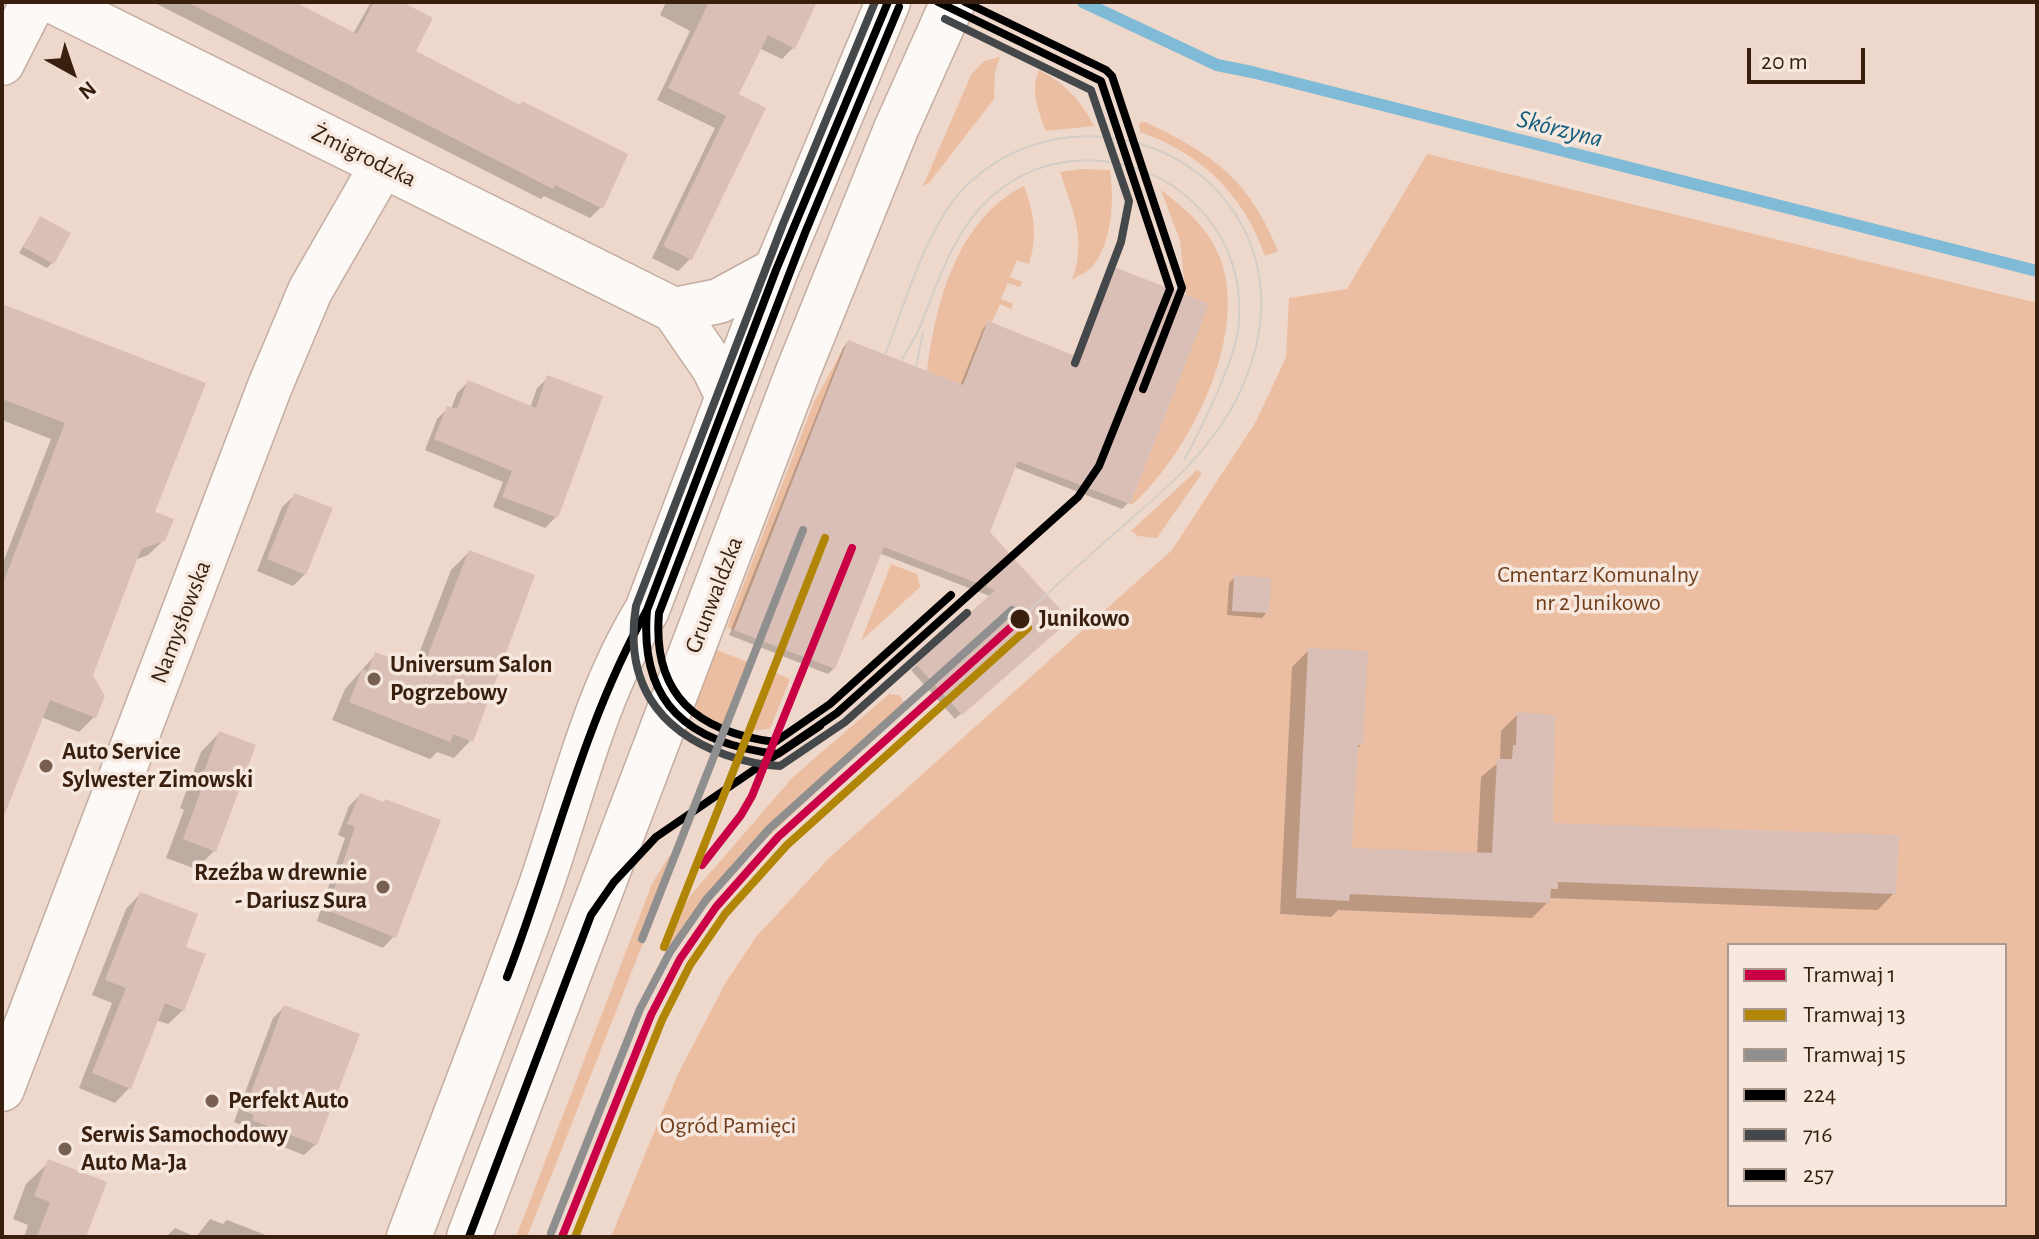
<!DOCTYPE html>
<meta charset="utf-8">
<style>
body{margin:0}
#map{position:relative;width:2039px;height:1239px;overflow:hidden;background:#eed8cb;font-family:"Alegreya Sans",sans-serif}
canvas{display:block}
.frame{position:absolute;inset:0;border:4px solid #381f0e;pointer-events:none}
.legend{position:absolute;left:1727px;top:943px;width:280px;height:264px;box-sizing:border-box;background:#f6e8df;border:2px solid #aa988b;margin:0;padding:10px 14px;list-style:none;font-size:24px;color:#381f0e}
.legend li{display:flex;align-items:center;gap:16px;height:40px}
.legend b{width:40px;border:2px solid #aa988b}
.north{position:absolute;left:32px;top:32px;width:80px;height:80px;-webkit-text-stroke:6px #f6e8df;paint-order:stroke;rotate:140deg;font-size:22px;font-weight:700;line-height:32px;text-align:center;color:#381f0e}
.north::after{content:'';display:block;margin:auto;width:28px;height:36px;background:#381f0e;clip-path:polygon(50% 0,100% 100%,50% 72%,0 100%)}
.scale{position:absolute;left:1747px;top:48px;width:118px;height:36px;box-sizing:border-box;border:4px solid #381f0e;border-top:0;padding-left:10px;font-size:24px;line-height:28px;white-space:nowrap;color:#381f0e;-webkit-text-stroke:6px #f6e8df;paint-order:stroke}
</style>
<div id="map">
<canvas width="2039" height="1239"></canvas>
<div class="frame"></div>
<ul class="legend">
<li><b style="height:10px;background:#ca0047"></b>Tramwaj 1</li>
<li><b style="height:10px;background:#b18506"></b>Tramwaj 13</li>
<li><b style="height:10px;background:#908f90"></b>Tramwaj 15</li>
<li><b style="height:10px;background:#000"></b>224</li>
<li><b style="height:10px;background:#45484a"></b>716</li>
<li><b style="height:10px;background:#000"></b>257</li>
</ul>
<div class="north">N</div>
<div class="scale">20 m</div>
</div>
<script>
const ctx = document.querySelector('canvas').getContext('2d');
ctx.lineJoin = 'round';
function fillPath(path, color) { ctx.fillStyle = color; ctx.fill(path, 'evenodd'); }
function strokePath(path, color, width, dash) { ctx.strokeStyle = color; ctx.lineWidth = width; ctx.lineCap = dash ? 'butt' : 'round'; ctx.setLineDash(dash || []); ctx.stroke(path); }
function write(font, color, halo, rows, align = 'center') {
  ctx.font = font + ' "Alegreya Sans",sans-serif'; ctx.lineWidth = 7; ctx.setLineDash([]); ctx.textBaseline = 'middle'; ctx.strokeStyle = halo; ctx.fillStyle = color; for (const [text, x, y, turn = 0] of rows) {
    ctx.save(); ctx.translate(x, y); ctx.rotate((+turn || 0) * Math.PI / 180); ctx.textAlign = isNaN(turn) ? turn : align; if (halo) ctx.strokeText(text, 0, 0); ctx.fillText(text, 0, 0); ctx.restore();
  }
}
const green = new Path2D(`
 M1000,57L995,72L994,99L929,183L923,186L971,75L984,61Z
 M1039,70C1065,84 1080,99 1094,126L1046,131C1038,110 1030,91 1039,70Z
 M1145,122C1213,154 1249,179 1278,251L1265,256C1244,195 1201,153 1140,132L1139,123Z
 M1427,154L2037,303V1237H611L678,1074L726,982L756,937L829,858L1172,550L1255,423L1269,394L1286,357L1289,298L1347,289ZM1729,945H2005V1205H1729Z
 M1081,169L1110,170C1114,200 1113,240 1093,266C1088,272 1079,275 1072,280C1087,238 1073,212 1060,172Z
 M1024,186C1034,213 1038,236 1029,264L1017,260L1010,277L1022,282L1020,287L1008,283L1001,299L1013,304L1011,309L1000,304L992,322L988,321L963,385L927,372C935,304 957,219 1024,186Z
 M1161,190C1182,206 1202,222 1215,247C1256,324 1191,452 1132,505L1130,504L1195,338L1186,298L1180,241Z
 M848,340L734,630L727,627L814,402Z
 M1197,470L1202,473L1157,538L1138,536L1131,531Z
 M891,564L917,574L920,587L861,641Z
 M714,649L753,664L728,728C719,724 704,720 698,712C691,701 710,662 714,649Z
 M769,670L790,679L770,729L746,731Z
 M889,694L899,695L908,707L743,860L699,915L675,952L664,944L690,896L793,777Z
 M682,844L527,1237H516L652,884L669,856Z`);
const shadow = new Path2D(`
 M153,2H291L353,34L371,2H398L413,52L601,207L590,218L544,196L541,199Z
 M666,2H815L794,47L782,59L759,48L736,95L690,259L678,271L652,258L715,128L657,100L690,31L660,15Z
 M40,218L52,263L47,268L19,253Z
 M1114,269L1206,306L1128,503L1122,509L1014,467L988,532L1062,625L955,719L911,670L992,597L879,553L834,668L828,674L729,635L843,348L848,342L960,386L983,329L988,323L1076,358L1109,275Z
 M2,312L152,513L164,540L148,555L135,560L91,675L94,717L79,732L41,717L2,814V565L51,439L2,420Z
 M548,378L556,517L545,528L493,507L503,482L425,450L437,419L448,408L451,409L457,393L468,382L530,408L537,388Z
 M294,496L305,574L293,586L257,571L282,507Z
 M469,552L471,740L454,758L437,752L430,759L332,720L345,689L375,655L413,669L451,570Z
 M1235,577L1267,612L1262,618L1227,615L1229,583Z
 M1309,650L1361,744L1356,750L1350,850L1477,855L1481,777L1500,761L1501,731L1518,714L1551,825L1894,893L1878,910L1548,898V902L1532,918L1338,910L1331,917L1280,914L1292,667Z
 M219,733L214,851L196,869L166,858L184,810L180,808L201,752Z
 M360,795L394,936L383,948L317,921L345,838L338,835L349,806Z
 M140,894L184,948L183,1010L168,1024L156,1020L129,1088L115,1103L79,1088L112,1003L92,995L126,909Z
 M284,1007L316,1144L304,1155L242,1131L244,1126L234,1122L273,1018Z
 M49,1162L84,1237H24L28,1225L13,1219L26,1184Z
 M210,1219L223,1224L227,1220L271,1237H166L175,1228L196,1237Z`);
const stream = new Path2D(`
 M1083,2L1217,65L1252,72L2037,271`);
const building = new Path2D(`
 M187,2H295L357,34L374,2H402L433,18L416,51L520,105L522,101L628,154L603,209L555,185L553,189Z
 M704,2H817L795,49L768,35L739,94L766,108L692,260L663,246L726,116L668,88L708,4Z
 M40,216L71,233L54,264L23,247Z
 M1114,267L1209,304L1130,504L1018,461L990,532L1070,620L962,715L915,663L995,590L884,547L835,669L734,630L848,340L963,385L988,321L1078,357Z
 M2,304L206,383L155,512L174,519L165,541L143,548L140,552L93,675L105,696L96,718L50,700L4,816L2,586L65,423L2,399Z
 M547,375L603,396L558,518L502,497L512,471L434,439L447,406L457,409L468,380L536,408Z
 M294,493L333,508L306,575L267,559Z
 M469,550L535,575L473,742L453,734L450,742L349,702L362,669L368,671L375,652L422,670Z
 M1234,575L1271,578L1269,613L1232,611Z
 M1308,648L1368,651L1363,745H1358L1352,848L1492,853L1497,759H1512L1513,745H1516L1517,712L1555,715L1553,823L1899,835L1896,894L1558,882V889H1551L1550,903L1350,894L1349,901L1296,898Z
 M219,731L256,745L216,852L183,839L201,791L197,790Z
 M360,793L384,802L385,799L441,820L396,938L327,910L355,827L347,824Z
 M140,892L198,914L186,947L206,954L184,1011L165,1003L131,1089L92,1073L126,988L105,980Z
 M284,1005L360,1034L317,1145L252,1120L254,1115L244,1111Z
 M48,1159L107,1182L86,1237H37L50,1202L34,1196Z`);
const minor = new Path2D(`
 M55,2L674,310L714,368L727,395
 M2,63L33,2
 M674,310L719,301L776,270
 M2,1089L270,386L310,291L382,166
 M409,1237C452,1123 497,1009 538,894C572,798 593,698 647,610L776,270L888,2
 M469,1237L797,374L896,129L953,2`);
const tram = new Path2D(`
 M885,355C905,303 927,225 966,186C1065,89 1241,141 1260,282C1265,321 1255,360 1239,394C1211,452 1162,492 1115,533C1083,561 1051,590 1020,619
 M901,361C907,351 914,340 919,329C938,283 952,232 991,197C1075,121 1217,170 1237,283C1240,299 1240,321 1237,337C1229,371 1201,430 1184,460
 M916,367L923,332`);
const bus1 = new Path2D(`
 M647,610C639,704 689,744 778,754L820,726
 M507,977C554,855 582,725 647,610L776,270L888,2
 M469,1237L591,915L614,882L656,837L837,713L1078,497L1099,466L1170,289L1101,81L938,2`);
const bus2 = new Path2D(`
 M875,2L783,224L636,606C624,680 656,730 726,755C743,761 762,765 780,766L845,722L967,613
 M945,19L1091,90L1129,201L1121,242L1075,363`);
const bus3 = new Path2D(`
 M965,2L1106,70L1112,76L1182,288L1143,389
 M899,7L805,233L659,613C652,695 697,732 775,742L830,704L951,595`);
const tram1 = new Path2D(`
 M702,865L741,815L752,796L852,548
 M562,1237L651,1015L680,959L716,907L778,837L1020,619`);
const tram2 = new Path2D(`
 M664,947L825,538
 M575,1237L662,1020L690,965L725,914L787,845L1028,628`);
const tram3 = new Path2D(`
 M642,939L803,530
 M551,1233L640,1009L670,952L706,900L770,828L1012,610`);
const markers = [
 [1020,619,11,"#381f0e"],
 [374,679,8,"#786050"],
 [46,766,8,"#786050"],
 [383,887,8,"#786050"],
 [212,1101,8,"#786050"],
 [65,1149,8,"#786050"]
];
const streetNames = [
 ["Żmigrodzka",364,156,26],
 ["Grunwaldzka",714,595,-69],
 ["Namysłowska",181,622,-69]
];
const parkNames = [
 ["Cmentarz Komunalny",1598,575],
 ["nr 2 Junikowo",1598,603],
 ["Ogród Pamięci",728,1126]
];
const stopNames = [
 ["Junikowo",1039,619]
];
const poiNames = [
 ["Universum Salon",390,665],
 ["Pogrzebowy",390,693],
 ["Auto Service",62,752],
 ["Sylwester Zimowski",62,780],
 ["Rzeźba w drewnie",367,873,"right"],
 ["- Dariusz Sura",367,901,"right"],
 ["Perfekt Auto",228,1101],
 ["Serwis Samochodowy",81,1135],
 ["Auto Ma-Ja",81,1163]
];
const waterNames = [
 ["Skórzyna",1560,129,14]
];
fillPath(green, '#ebbea2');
fillPath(shadow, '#0003');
strokePath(stream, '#7fbbd7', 12);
fillPath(building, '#dabfb6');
strokePath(minor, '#c3ada0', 47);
strokePath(minor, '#fcf9f7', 44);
strokePath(tram, '#d4cdc8', 2);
strokePath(bus1, '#000', 8);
strokePath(bus2, '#45484a', 8);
strokePath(bus3, '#000', 8);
strokePath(tram1, '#ca0047', 8);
strokePath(tram2, '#b18506', 8);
strokePath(tram3, '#908f90', 8);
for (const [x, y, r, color] of markers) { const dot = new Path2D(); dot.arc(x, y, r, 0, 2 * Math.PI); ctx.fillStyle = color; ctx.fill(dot); strokePath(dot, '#f6e8df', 3); }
write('24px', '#381f0e', '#f6e8df', streetNames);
write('24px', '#703e1c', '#f6e8df', parkNames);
write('bold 24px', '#381f0e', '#f6e8df', stopNames, 'left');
write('bold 24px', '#381f0e', '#f6e8df', poiNames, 'left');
write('italic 26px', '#135d7c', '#f6e8df', waterNames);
</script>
